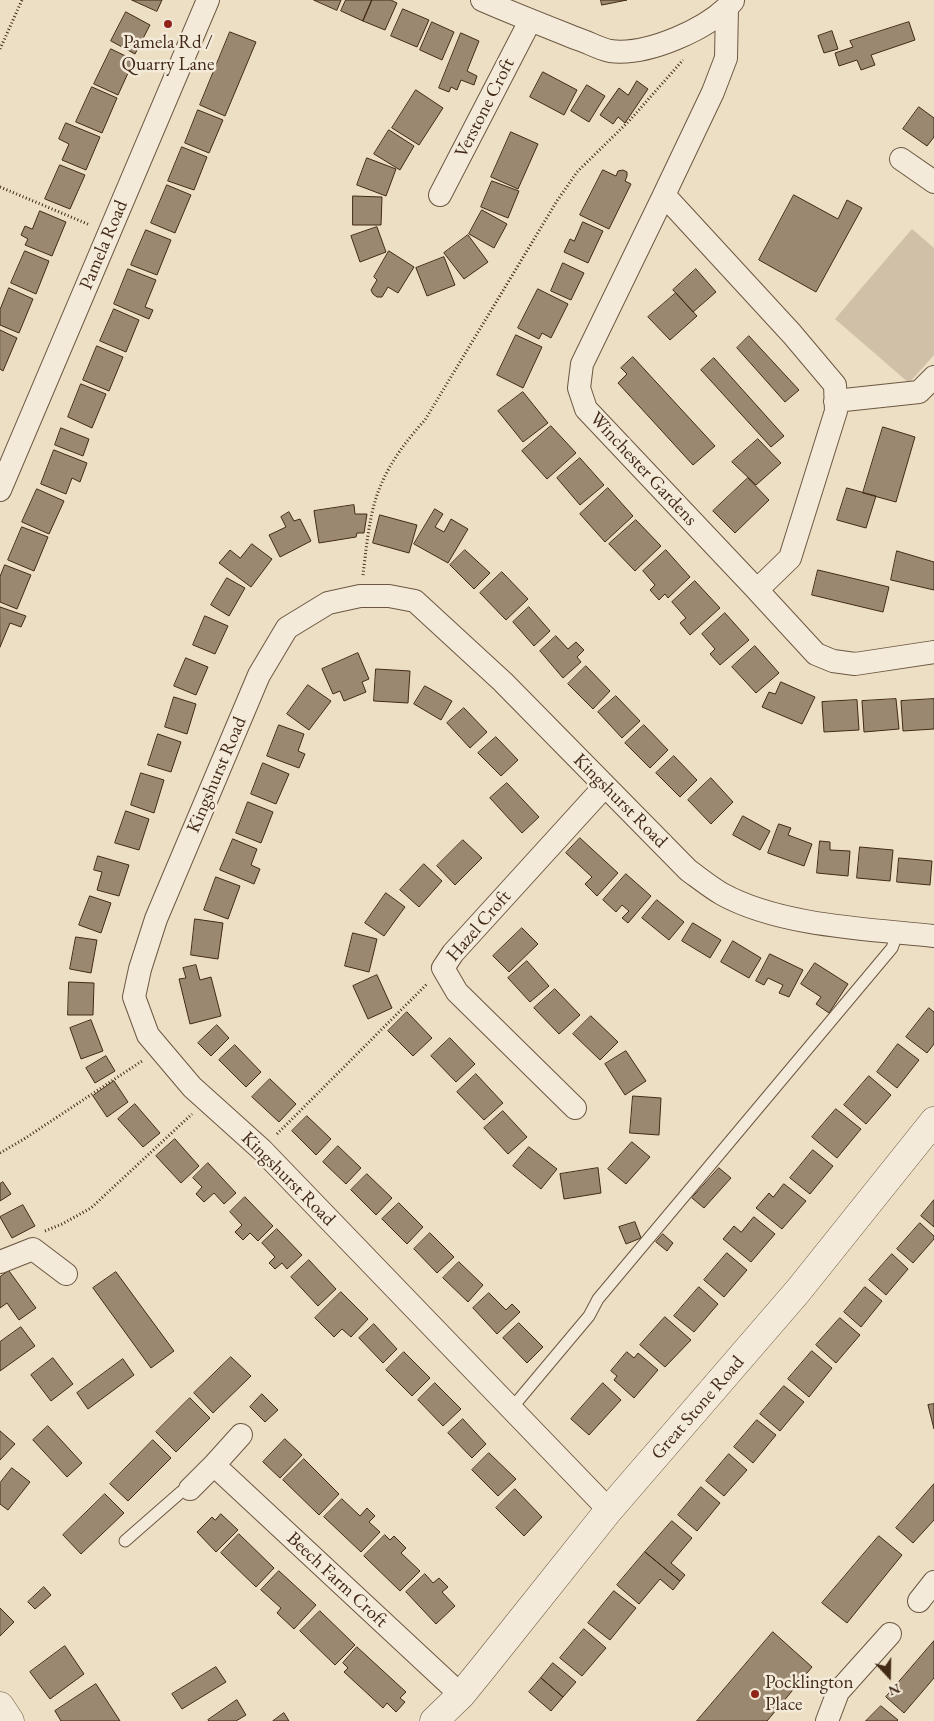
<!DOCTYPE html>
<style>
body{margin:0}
#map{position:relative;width:934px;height:1721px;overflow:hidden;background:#ecdfc4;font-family:"EB Garamond",serif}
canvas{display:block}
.north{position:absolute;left:864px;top:1651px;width:50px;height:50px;-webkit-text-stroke:4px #f3ead9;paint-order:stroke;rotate:159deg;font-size:14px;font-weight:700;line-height:20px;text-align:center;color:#432a17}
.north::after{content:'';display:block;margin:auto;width:18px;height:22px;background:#432a17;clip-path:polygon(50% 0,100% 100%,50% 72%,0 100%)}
</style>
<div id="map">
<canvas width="934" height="1721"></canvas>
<div class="north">N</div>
</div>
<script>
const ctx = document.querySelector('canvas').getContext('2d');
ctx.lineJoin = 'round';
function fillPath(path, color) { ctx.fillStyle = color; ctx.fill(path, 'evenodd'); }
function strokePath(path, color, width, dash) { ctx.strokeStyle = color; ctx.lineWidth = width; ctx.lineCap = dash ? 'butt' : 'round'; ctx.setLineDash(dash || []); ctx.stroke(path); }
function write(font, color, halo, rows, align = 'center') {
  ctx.font = font + ' "EB Garamond",serif'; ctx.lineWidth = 5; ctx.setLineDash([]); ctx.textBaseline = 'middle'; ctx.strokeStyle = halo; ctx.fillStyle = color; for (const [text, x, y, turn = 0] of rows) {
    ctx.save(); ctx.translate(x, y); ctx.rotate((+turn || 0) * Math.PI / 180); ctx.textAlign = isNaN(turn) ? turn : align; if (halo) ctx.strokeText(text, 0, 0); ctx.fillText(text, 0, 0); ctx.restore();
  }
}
const green = new Path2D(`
 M912,229L934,248V355L909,383L835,319Z`);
const building = new Path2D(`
 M132,0H162L157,11Z
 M314,0H341L337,10Z
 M346,0H372L363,21L341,11Z
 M372,0H391L397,3L385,30L363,21Z
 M601,0H627L602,5Z
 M403,9L429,20L417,47L391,36Z
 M126,12L150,25L135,54L111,41Z
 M432,22L454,32L442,60L420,50Z
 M909,22L915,40L871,55L875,65L861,70L857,60L839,66L835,53L853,47L850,41Z
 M832,31L838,49L824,53L818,36Z
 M230,32L256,42L225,116L200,105Z
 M461,33L479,41L467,71L477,76L474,85L461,80L457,90L451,87L449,92L439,88Z
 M111,49L134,60L118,95L94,84Z
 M543,72L577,90L564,115L530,97Z
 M637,81L648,89L625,123L618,117L613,124L600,115L619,88L628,95Z
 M587,85L605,96L589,122L571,111Z
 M92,87L117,98L102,133L76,122Z
 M416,90L443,108L419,145L392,128Z
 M919,107L934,118V137L927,146L903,129Z
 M198,110L223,120L209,153L185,143Z
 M66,123L100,137L86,170L62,160L69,144L59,139Z
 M389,130L414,146L400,170L374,154Z
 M511,132L538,144L518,189L491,177Z
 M182,147L207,157L194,190L168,181Z
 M367,158L396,169L386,196L357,185Z
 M60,165L85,175L70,209L45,199Z
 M603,170L616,176L618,171L623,170L627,172V176L625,181L631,184L609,229L580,215Z
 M492,181L519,191L508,218L481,207Z
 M167,185L191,195L175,233L151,223Z
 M794,195L838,219L847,200L862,208L816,292L759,260Z
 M353,196L382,197L381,225H353Z
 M482,210L507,224L494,248L469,234Z
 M40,211L66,222L52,256L25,245L28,239L21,235L25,226L32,229Z
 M583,222L603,231L588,263L564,252L570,239L574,241Z
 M377,227L386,252L360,262L351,236Z
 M146,230L171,240L157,275L131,265Z
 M468,235L488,262L464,279L444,253Z
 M25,251L49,261L36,294L11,283Z
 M389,251L414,267L398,293L388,287L382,297H377L373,294L371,290L377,280L374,277Z
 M444,257L455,285L427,296L416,268Z
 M563,263L584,273L571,300L551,291Z
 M128,269L156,280L145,307L153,310L149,319L114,304Z
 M696,269L716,292L693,312L673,290Z
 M9,288L33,299L19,333L0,325V310Z
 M538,289L568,304L551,338L542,333L539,339L518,328Z
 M676,293L697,316L670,340L648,317Z
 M114,309L139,320L126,352L100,341Z
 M0,330L17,338L3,371L0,369Z
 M516,335L542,347L523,388L497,375Z
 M749,336L799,390L785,402L737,348Z
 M97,346L123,357L109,391L83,380Z
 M633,357L715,446L693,465L618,383L627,374L621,368Z
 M714,358L784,436L771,447L701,370Z
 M81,384L106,394L92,428L68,417Z
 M523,392L548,423L523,442L498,411Z
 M551,426L576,453L547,479L522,451Z
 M883,427L915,437L896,502L863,493Z
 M61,428L89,439L83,456L55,445Z
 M758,439L781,463L756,485L732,462Z
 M54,450L87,463L80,482L72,478L66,494L41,484Z
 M580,458L604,485L580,505L557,478Z
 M748,478L769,500L735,533L713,511Z
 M608,488L633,516L605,542L580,514Z
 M847,488L876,496L866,528L837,520Z
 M37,489L64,501L49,534L22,522Z
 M354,505L355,514H367L364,533H357L356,537L319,543L314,511Z
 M435,509L443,514L435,527L444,532L451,519L468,529L448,563L414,544Z
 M289,512L294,521L300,519L311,541L280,557L269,535L286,527L281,517Z
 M380,515L417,525L409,553L373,543Z
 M636,520L661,546L635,571L609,544Z
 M22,527L48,537L34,571L8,560Z
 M252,544L272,559L251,587L219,563L230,550L240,558Z
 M465,550L490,573L474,589L450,565Z
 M666,550L690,577L668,598L665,594L659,600L650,590L655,585L643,571Z
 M897,551L934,562V590L891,580Z
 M5,565L31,575L17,609L0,602V577Z
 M818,570L889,587L883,612L812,595Z
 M502,572L528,599L506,620L480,593Z
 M227,578L245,588L229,616L211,605Z
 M695,581L720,608L690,635L680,623L686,618L672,602Z
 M0,607L26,616L21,627L10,623L0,647Z
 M529,607L550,631L534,646L513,622Z
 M725,613L749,640L720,665L710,654L715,649L702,634Z
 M205,616L228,626L215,654L193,645Z
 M556,636L568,649L576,642L584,650L577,657L581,662L563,678L540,651Z
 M755,646L779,673L756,693L732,667Z
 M358,653L369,679L362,682L366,692L344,701L340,691L333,694L322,669Z
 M186,658L208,667L196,695L174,686Z
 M586,666L610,691L593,709L568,684Z
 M376,669L410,671L408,703L374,701Z
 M781,682L815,697L802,724L762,707L769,692L775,694Z
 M308,685L331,701L309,730L287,714Z
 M425,686L452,701L441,720L414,704Z
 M616,696L640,721L622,738L598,712Z
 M174,697L196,704L187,734L165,727Z
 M896,699L899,729L864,732L862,701Z
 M934,699V729L903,731L901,701Z
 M857,700L859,730L824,732L822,702Z
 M464,708L487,732L470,748L447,723Z
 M279,725L304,734L298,751L305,754L299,768L267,756Z
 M644,725L668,750L650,768L625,743Z
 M158,734L181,742L171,772L148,765Z
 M496,737L518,760L501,776L478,753Z
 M674,756L697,780L680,797L656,773Z
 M263,763L289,774L276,804L251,794Z
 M141,773L164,780L154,813L131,805Z
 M711,778L733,802L711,824L688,800Z
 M507,783L539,817L522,833L490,798Z
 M248,802L273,812L261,843L236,833Z
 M126,811L149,819L139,850L115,843Z
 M743,816L770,831L760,850L733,835Z
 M779,824L791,828L788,835L812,844L804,866L768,853Z
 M580,838L618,873L597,896L585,884L592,877L566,853Z
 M233,839L257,849L251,865L260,869L254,884L220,870Z
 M463,840L482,858L455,885L437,866Z
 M820,841L830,842V850L850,851L848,876L817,873Z
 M860,847L893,850L890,881L857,878Z
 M98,856L129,865L119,896L97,890L102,872L94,870Z
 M899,858L932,861L930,885L897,882Z
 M424,864L442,881L419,907L400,890Z
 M626,874L651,896L628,923L622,918L629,911L622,905L616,912L603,900Z
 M216,877L240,886L228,919L204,910Z
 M386,893L405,907L384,936L365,923Z
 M90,896L111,903L101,933L79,925Z
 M657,900L684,922L669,940L642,918Z
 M195,919L223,923L218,959L191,955Z
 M693,923L721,940L710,958L682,941Z
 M522,928L538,944L509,972L493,956Z
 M353,933L377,939L369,972L345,966Z
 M76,937L97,940L91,973L70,969Z
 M733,941L761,958L749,978L721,962Z
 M770,954L803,970L789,997L779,993L783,985L768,978L764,985L756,981Z
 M527,961L549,986L530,1002L508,978Z
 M815,963L848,984L829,1013L816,1004L821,997L801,984Z
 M196,965L200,980L211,977L221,1016L190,1024L179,979L186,978L183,968Z
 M377,975L392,1008L368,1019L353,986Z
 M69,982L94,983L93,1015H68Z
 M555,989L580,1015L559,1034L534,1008Z
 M929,1008L934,1012V1044L927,1053L906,1037Z
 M407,1012L432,1038L413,1056L388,1031Z
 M591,1016L618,1042L600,1060L573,1034Z
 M91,1020L103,1051L81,1059L70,1028Z
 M217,1025L229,1038L211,1056L198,1043Z
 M450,1038L475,1064L456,1082L431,1056Z
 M898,1044L919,1060L897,1088L877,1072Z
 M235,1045L261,1072L246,1087L219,1060Z
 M626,1051L646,1081L625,1095L605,1064Z
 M106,1056L115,1071L95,1083L86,1068Z
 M476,1074L503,1103L484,1120L457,1092Z
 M869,1076L891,1095L866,1124L844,1105Z
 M270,1079L296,1104L279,1122L252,1097Z
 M114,1081L128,1102L107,1117L93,1096Z
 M633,1096L661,1098L659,1135L630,1133Z
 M135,1104L160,1133L143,1147L118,1119Z
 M836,1109L861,1129L837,1158L812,1137Z
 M503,1111L527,1137L508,1154L484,1128Z
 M307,1116L331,1139L316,1155L292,1131Z
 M175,1139L199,1166L181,1183L156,1156Z
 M632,1142L650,1157L626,1184L608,1169Z
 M338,1146L361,1168L346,1184L323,1162Z
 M529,1147L557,1169L541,1189L513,1166Z
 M813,1150L833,1166L810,1194L790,1178Z
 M208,1163L236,1193L224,1204L214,1193L204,1202L196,1194L202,1187L193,1178Z
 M598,1168L601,1193L564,1199L560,1174Z
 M719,1168L731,1178L704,1208L692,1198Z
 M367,1174L392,1198L376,1215L351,1190Z
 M3,1182L11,1194L0,1201V1184Z
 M784,1184L806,1201L782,1229L756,1208L769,1193L773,1197Z
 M245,1197L273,1226L258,1241L250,1233L243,1240L235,1232L242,1225L230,1212Z
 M934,1200V1227L921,1216Z
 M399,1203L423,1227L407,1244L382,1219Z
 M23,1205L35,1226L12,1238L0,1217Z
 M754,1217L775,1234L751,1262L723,1239L734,1226L741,1232Z
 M635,1222L641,1238L626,1244L619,1227Z
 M920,1223L934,1236V1239L913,1263L897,1249Z
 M277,1229L302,1255L287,1269L282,1263L275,1269L269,1263L275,1257L262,1243Z
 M430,1233L454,1257L437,1273L414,1249Z
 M663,1234L673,1243L667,1251L656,1242Z
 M727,1253L747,1270L724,1297L704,1280Z
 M892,1254L908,1269L886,1295L869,1280Z
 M309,1260L336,1289L318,1306L291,1277Z
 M459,1262L483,1285L468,1302L443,1278Z
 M9,1271L36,1308L19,1320L7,1303L0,1308V1277Z
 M116,1272L174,1351L151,1368L93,1288Z
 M699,1287L718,1304L694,1332L674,1316Z
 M865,1287L882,1301L861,1327L844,1312Z
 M341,1292L368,1319L351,1337L342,1329L334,1337L315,1318Z
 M489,1293L506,1310L512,1304L520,1312L497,1334L473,1308Z
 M665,1317L691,1340L665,1367L640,1345Z
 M840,1318L860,1335L836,1363L816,1345Z
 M519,1323L543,1347L527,1363L503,1338Z
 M374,1324L397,1349L383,1363L359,1338Z
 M21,1327L35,1346L0,1371V1342Z
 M812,1351L832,1368L809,1397L788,1379Z
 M404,1352L430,1378L412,1396L386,1370Z
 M627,1352L634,1358L638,1353L658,1370L634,1398L614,1380L617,1376L611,1371Z
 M231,1357L251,1376L213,1413L194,1393Z
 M53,1358L73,1384L51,1401L31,1375Z
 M123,1359L134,1375L88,1409L77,1393Z
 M435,1383L461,1409L443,1426L418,1400Z
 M603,1383L621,1400L589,1435L571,1419Z
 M784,1386L804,1402L780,1431L760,1414Z
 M262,1394L278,1410L265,1422L250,1407Z
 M190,1398L210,1418L176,1452L156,1432Z
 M934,1404V1429L928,1405Z
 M463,1419L486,1444L472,1458L448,1433Z
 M757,1420L776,1435L753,1463L734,1447Z
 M48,1426L82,1463L67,1477L33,1440Z
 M0,1431L15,1444L0,1460Z
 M285,1439L302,1455L280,1478L263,1462Z
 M153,1440L171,1458L128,1501L110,1484Z
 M489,1453L516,1479L498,1496L472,1470Z
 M729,1454L747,1470L724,1496L706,1481Z
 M304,1459L339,1494L319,1515L283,1480Z
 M12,1468L30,1482L8,1510L0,1504V1483Z
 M934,1484V1520L913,1543L896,1528Z
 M701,1487L720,1503L697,1531L678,1515Z
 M515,1489L542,1517L524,1536L496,1508Z
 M105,1494L124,1513L81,1554L63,1535Z
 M342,1499L360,1516L367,1508L375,1516L369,1522L380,1532L361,1552L324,1517Z
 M221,1514L238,1530L216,1552L197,1532L212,1517L215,1520Z
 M672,1521L692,1538L671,1563L685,1575L680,1581L645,1552Z
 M239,1534L274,1568L256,1587L221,1553Z
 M385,1535L390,1540L394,1536L406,1548L401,1553L420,1571L400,1591L364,1556Z
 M879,1536L902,1555L847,1623L822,1603Z
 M645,1552L680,1581L673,1590L660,1579L639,1604L617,1585Z
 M279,1571L316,1605L294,1629L277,1613L281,1608L261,1590Z
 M425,1574L433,1583L439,1578L448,1587L442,1592L455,1606L436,1624L406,1592Z
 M44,1587L51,1595L35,1609L28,1602Z
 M614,1591L636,1608L610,1640L588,1623Z
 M0,1608L14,1622L0,1636Z
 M320,1611L355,1645L335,1665L300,1631Z
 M584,1629L606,1648L582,1676L560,1658Z
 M773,1632L812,1667L767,1721H697Z
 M934,1641V1678L904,1713L886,1697Z
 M65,1646L84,1674L50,1699L30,1672Z
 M357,1647L406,1692L400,1698L405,1702L396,1712L387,1703L383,1708L344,1672L348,1668L343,1663Z
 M553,1663L576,1682L563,1697L541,1678Z
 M216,1667L226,1682L182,1709L172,1694Z
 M541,1678L563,1697L551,1711L529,1692Z
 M96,1684L120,1721H61L55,1711Z
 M237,1700L246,1715L236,1721H209L208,1720Z
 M881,1706L898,1720L897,1721H866Z
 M284,1713L289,1721H273Z`);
const path = new Path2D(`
 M0,49L22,0
 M0,187L90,225
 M363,575C366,550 369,518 377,495C387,466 405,442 425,420L557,201L577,172L630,120L683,60
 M277,1134L428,983
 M0,1153L24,1139L142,1061
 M45,1231L62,1224L91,1208L192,1114`);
const service = new Path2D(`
 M511,1409L589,1316L598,1299L892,948L898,932
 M125,1541L181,1492L190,1489`);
const minor = new Path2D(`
 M482,0C514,14 545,26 578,39C588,42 599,49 610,51C647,56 709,29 733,1
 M727,8L726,58L713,92L664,195L792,334L835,385L836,411L790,558L757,590L816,654L833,661L855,664L934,652
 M901,159L934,182
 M440,195L530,21
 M664,195L582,364L579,388L586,409L757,590
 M835,401L919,392L934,377
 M0,490L208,0
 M575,1108L457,992L443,968L453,953L605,786
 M0,1262L33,1249L66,1274
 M241,1435L214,1465L461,1695
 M190,1489L214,1465
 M609,1510L262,1150L192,1087L148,1035L134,997L140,969L156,919L259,675L287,628L328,603L360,596H389L415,601L503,682L688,870C699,878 710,887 722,894C780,926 868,929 934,936
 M919,1601L934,1582
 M827,1721L838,1692L890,1634`);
const tertiary = new Path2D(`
 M0,1706L10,1721
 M434,1721L461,1695L483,1668L609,1510L798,1291L934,1121`);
const markers = [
 [168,24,5,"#8f2418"],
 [755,1694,5,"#8f2418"]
];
const poiNames = [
 ["Pamela Rd /",168,43],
 ["Quarry Lane",168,65],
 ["Pocklington",765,1683,"left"],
 ["Place",765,1705,"left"]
];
const streetNames = [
 ["Verstone Croft",485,108,-63],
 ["Pamela Road",104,245,-67],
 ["Winchester Gardens",643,469,47],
 ["Kingshurst Road",217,775,-67],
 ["Kingshurst Road",620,801,45],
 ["Hazel Croft",479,926,-49],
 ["Kingshurst Road",288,1179,45],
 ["Great Stone Road",698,1408,-49],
 ["Beech Farm Croft",337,1580,43]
];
fillPath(green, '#cfc0a7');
fillPath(building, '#9b8871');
strokePath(building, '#432a17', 1);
strokePath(service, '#6d5742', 13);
strokePath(minor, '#6d5742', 24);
strokePath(tertiary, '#6d5742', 29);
strokePath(path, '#432a17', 3, [1, 2.5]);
strokePath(service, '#f3ead9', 11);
strokePath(minor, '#f3ead9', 22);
strokePath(tertiary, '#f3ead9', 28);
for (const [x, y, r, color] of markers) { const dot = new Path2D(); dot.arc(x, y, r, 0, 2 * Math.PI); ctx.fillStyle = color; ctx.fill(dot); strokePath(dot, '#f3ead9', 2); }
write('19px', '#432a17', '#f3ead9', poiNames);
write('19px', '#432a17', '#f3ead9', streetNames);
</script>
